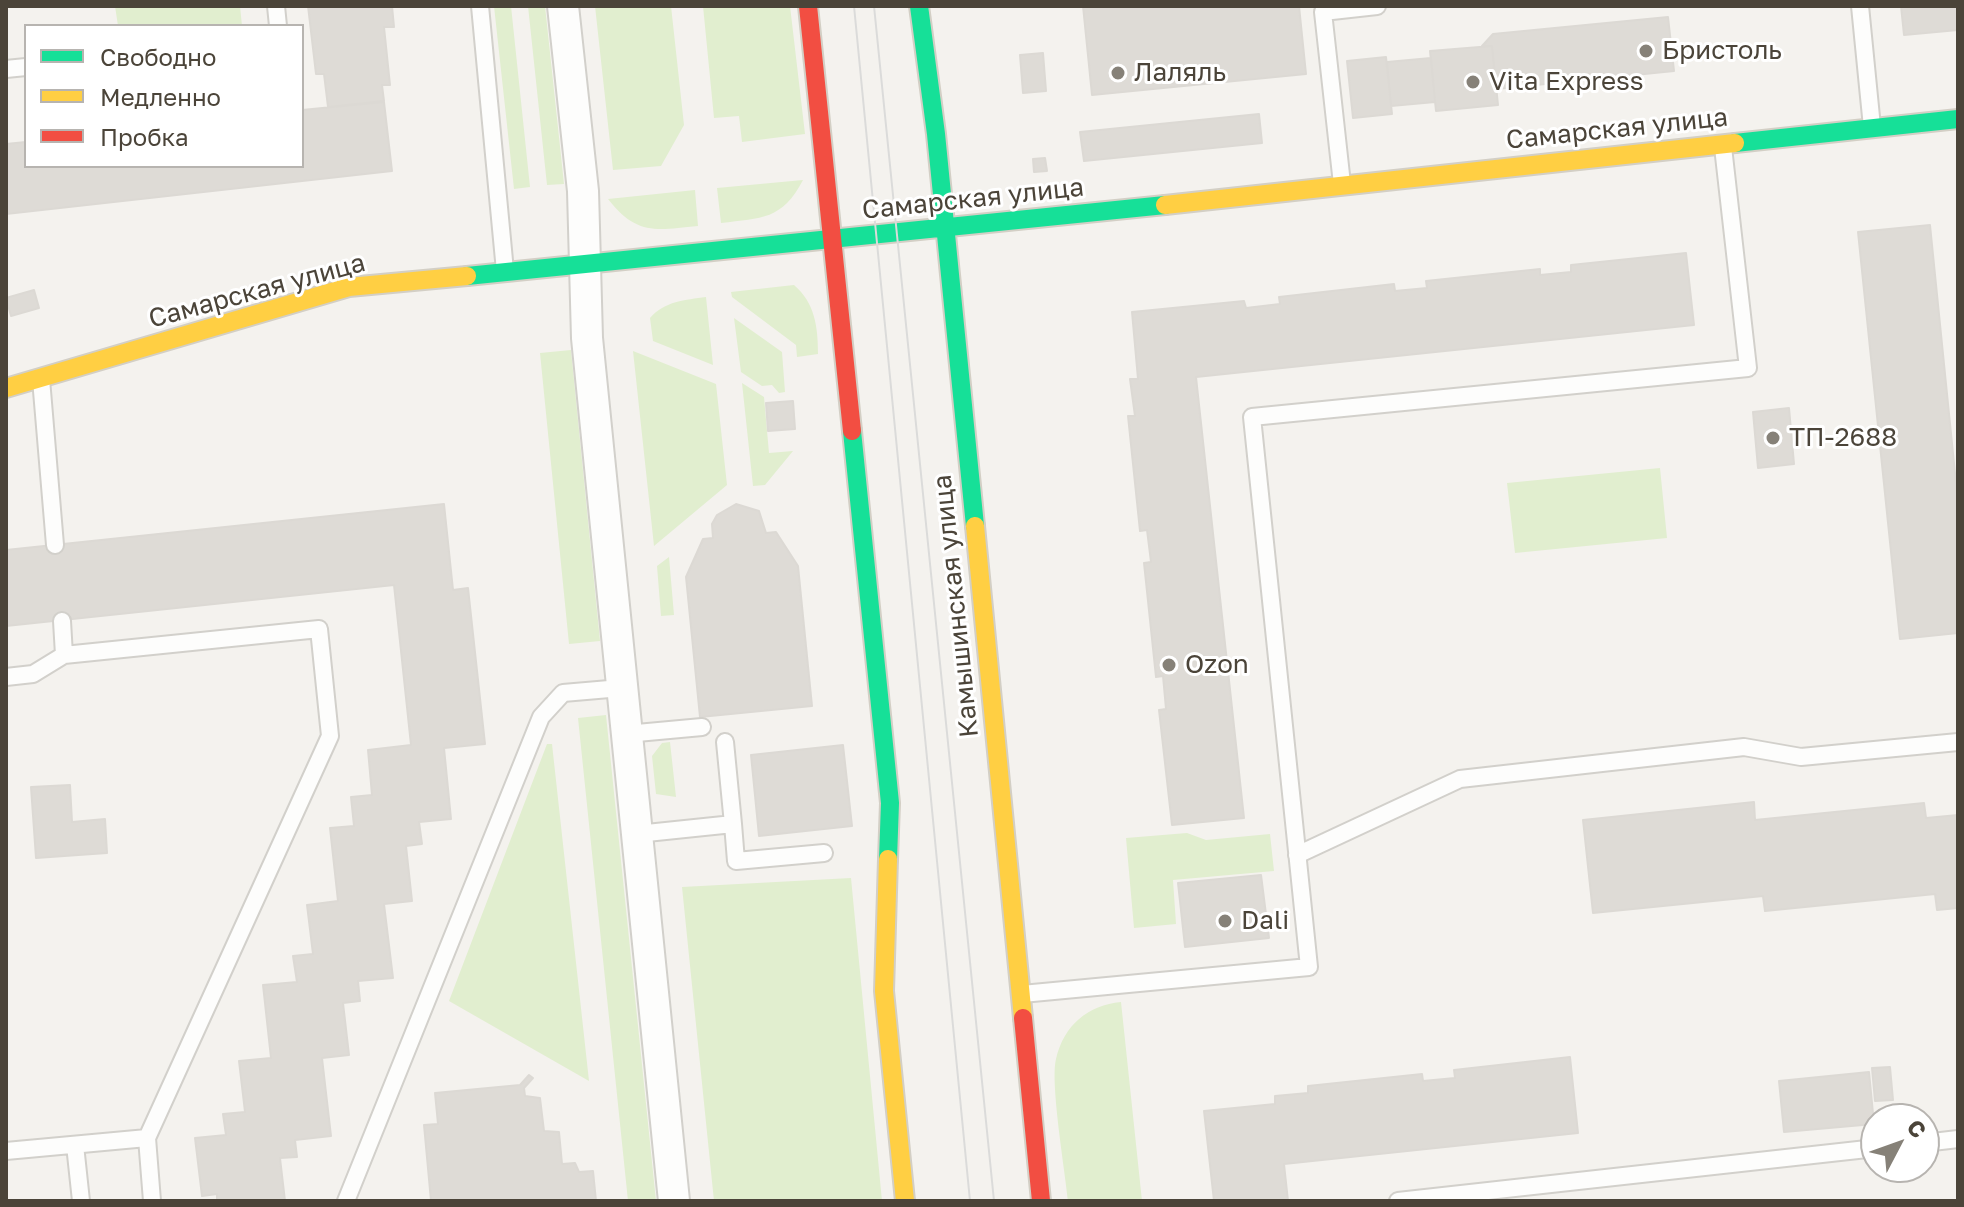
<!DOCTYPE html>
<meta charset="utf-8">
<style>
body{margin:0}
#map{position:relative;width:1964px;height:1207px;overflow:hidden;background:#f4f2ee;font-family:"Golos Text",sans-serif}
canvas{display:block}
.frame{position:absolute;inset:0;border:8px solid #4b4439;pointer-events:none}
.legend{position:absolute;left:24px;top:24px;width:280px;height:144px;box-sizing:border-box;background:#fff;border:2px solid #b7b4b0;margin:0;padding:10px 14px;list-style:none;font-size:24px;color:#4b4439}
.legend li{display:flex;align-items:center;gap:16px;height:40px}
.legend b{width:40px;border:2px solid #b7b4b0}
.north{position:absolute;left:1860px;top:1103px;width:80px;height:80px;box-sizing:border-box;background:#fff;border:2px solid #b7b4b0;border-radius:50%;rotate:49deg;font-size:22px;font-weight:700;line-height:32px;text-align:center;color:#4b4439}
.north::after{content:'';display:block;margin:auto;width:28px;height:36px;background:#868178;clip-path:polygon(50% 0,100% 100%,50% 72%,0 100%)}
</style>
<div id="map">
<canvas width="1964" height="1207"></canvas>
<div class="frame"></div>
<ul class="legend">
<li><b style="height:10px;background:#16e098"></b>Свободно</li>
<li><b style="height:10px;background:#ffcf43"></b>Медленно</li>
<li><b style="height:10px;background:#f24e42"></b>Пробка</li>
</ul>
<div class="north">С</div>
</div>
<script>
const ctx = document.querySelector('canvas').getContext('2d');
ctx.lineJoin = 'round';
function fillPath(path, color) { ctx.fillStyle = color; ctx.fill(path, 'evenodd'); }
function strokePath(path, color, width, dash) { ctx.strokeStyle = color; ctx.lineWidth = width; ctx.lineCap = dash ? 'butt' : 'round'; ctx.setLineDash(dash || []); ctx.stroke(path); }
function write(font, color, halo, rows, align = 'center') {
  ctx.font = font + ' "Golos Text",sans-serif'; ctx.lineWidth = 6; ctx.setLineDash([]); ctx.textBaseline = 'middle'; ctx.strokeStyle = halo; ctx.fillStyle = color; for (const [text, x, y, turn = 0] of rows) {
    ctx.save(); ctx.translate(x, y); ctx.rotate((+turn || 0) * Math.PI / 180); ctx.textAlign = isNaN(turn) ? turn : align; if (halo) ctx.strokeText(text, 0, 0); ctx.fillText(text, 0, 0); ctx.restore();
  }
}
const green = new Path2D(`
 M115,6H240L242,26H118Z
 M494,6H511L530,187L514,189Z
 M528,6H545L564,184L547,185Z
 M595,6H671L684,125L661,166L613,170Z
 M703,6H790L805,134L742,142L739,116L714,118Z
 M803,180C782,220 762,218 721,223L717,188Z
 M695,190L698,226C656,230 637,236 608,199Z
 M794,285C815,303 818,327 818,354L797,357L796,345L732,297L731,292Z
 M706,297L713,365L653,341L650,318C665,301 685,300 706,297Z
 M734,318L782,352L785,392L779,393L772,385L762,386L741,372Z
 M571,350L600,641L569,644L540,353Z
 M633,351L716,384L727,485L654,546Z
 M742,383L764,397L769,453L793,451L765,485L753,486Z
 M1660,468L1667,538L1515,553L1507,483Z
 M669,557L674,615L661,616L657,566Z
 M606,715L656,1201H628L578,718Z
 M670,742L676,797L656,794L652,756L662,743Z
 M547,744H552L589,1081L449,1001Z
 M1187,833L1206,840L1270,834L1274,871L1173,880L1176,924L1134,928L1126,838Z
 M851,878L882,1201H714L682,887Z
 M1121,1002L1142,1201H1068C1065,1170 1050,1083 1056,1059C1064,1025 1088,1005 1121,1002Z`);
const building = new Path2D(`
 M308,6H392L394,27H384L390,85H382L384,101L328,107L324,74H316Z
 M1083,6H1299L1306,74L1092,95Z
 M1901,6H1958V30L1904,35Z
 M1668,17L1674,71L1496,89L1492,46H1482L1493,34Z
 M1492,46L1498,105L1436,111L1430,51Z
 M1043,53L1046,91L1023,93L1020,55Z
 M1386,57L1392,114L1353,118L1347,61Z
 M1431,58L1435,102L1391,106L1387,62Z
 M384,102L392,171L6,214V144L26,142V166H302V110Z
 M1259,114L1262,143L1084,161L1080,132Z
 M1045,158L1047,171L1034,172L1033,159Z
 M1930,225L1958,503V633L1900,639L1858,232Z
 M1686,253L1694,325L1196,377L1244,818L1172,825L1159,710L1166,709L1163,676L1156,677L1144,563L1151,562L1147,530L1140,531L1128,416H1135L1130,379H1138L1132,312L1244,301L1246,308L1280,304L1279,297L1394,284L1395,291L1427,288L1426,281L1540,269V275L1571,272V265Z
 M34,290L39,308L11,316L6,298Z
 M793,401L795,429L768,431L766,403Z
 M1789,408L1794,464L1758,468L1753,412Z
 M444,504L453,590L468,588L485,744L444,748L451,819L419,822L422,844L406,846L412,901L384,904L393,978L358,981L360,1001L343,1003L349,1055L322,1058L331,1136L295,1140L297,1157L280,1158L285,1201H217V1194L202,1196L195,1138L226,1135L223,1114L245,1112L239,1061L271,1058L263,985L297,982L293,956L313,954L307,905L338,901L330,828L354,826L351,797L372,795L368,750L411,745L394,585L6,626V550Z
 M736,504L759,511L766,533L776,532L798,566L812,706L700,717L686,577L703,539L713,538L712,524L717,515Z
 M843,745L852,826L759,836L751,755Z
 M70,785L72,822L105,819L107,853L36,858L31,787Z
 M1754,802L1755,820L1924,803L1926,818L1958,815V908L1937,910L1935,894L1765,911L1763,896L1593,913L1583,820Z
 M1261,875L1269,938L1185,947L1178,883Z
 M1570,1057L1578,1133L1284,1164L1288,1201H1214L1204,1111L1275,1104V1096L1308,1093V1086L1422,1074L1423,1081L1455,1078L1454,1070Z
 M1890,1067L1893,1100L1875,1101L1872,1068Z
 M1869,1072L1874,1124L1784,1132L1779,1081Z
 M529,1075L533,1078L524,1088L525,1096L540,1098L544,1131L559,1132L562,1164L575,1163L579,1172L593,1171L596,1201H431L424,1125L438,1124L435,1093L520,1085Z`);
const lane = new Path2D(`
 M276,6L278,26
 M480,6L505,271
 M1860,6L1872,127
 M6,69L26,67
 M1342,184L1323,12L1377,6
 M41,379L55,545
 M62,621L64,655
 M6,677L33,674L64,655L319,629L330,736L147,1138L152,1201
 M626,734L702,727
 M733,824L736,861L824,853
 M637,834L733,824L725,742
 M1297,855L1460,779L1744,747L1801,757L1958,742
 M1022,994L1309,967L1252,417L1748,368L1723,147
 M1924,1143L1958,1139
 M75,1145L81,1201
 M6,1151L147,1138
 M346,1201L541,717L563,693L621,688
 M1398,1201L1876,1148`);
const street = new Path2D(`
 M563,6L583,191L587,338L674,1201`);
const fast = new Path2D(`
 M919,6L936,134L975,526
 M1735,143L1958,119
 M467,276L1165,205
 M852,431L890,803L888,859`);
const slow = new Path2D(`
 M1165,205L1735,143
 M6,388L349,287L467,276
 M975,526L1023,1018
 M888,859L884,991L905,1201`);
const jam = new Path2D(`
 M808,6L852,431
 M1023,1018L1041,1201`);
const tram = new Path2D(`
 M854,6L970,1201
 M874,6L994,1201`);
const markers = [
 [1646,51,8,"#868178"],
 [1118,73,8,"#868178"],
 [1473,82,8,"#868178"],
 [1773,438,8,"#868178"],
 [1169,665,8,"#868178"],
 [1225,921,8,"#868178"]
];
const poiNames = [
 ["Бристоль",1662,51],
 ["Лаляль",1134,73],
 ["Vita Express",1489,82],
 ["ТП-2688",1789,438],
 ["Ozon",1185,665],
 ["Dali",1241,921]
];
const streetNames = [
 ["Самарская улица",1617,129,-6],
 ["Самарская улица",973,199,-6],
 ["Самарская улица",257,291,-15],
 ["Камышинская улица",956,606,-96]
];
fillPath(green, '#e1eecf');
fillPath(building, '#dedbd6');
strokePath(building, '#dcd9d4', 2);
strokePath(lane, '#d2d0cb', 20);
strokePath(street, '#d2d0cb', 34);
strokePath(fast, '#d3cfc5', 22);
strokePath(slow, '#d3cfc5', 22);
strokePath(jam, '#d3cfc5', 22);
strokePath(lane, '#fdfdfc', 16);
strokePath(street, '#fdfdfc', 30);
strokePath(fast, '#16e098', 18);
strokePath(slow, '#ffcf43', 18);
strokePath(jam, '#f24e42', 18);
strokePath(tram, '#dbdbda', 2);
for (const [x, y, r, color] of markers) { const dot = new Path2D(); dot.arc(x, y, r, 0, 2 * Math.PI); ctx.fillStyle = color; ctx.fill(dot); strokePath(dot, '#fff', 3); }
write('26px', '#4b4439', '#fff', poiNames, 'left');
write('26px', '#4b4439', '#fff', streetNames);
</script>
